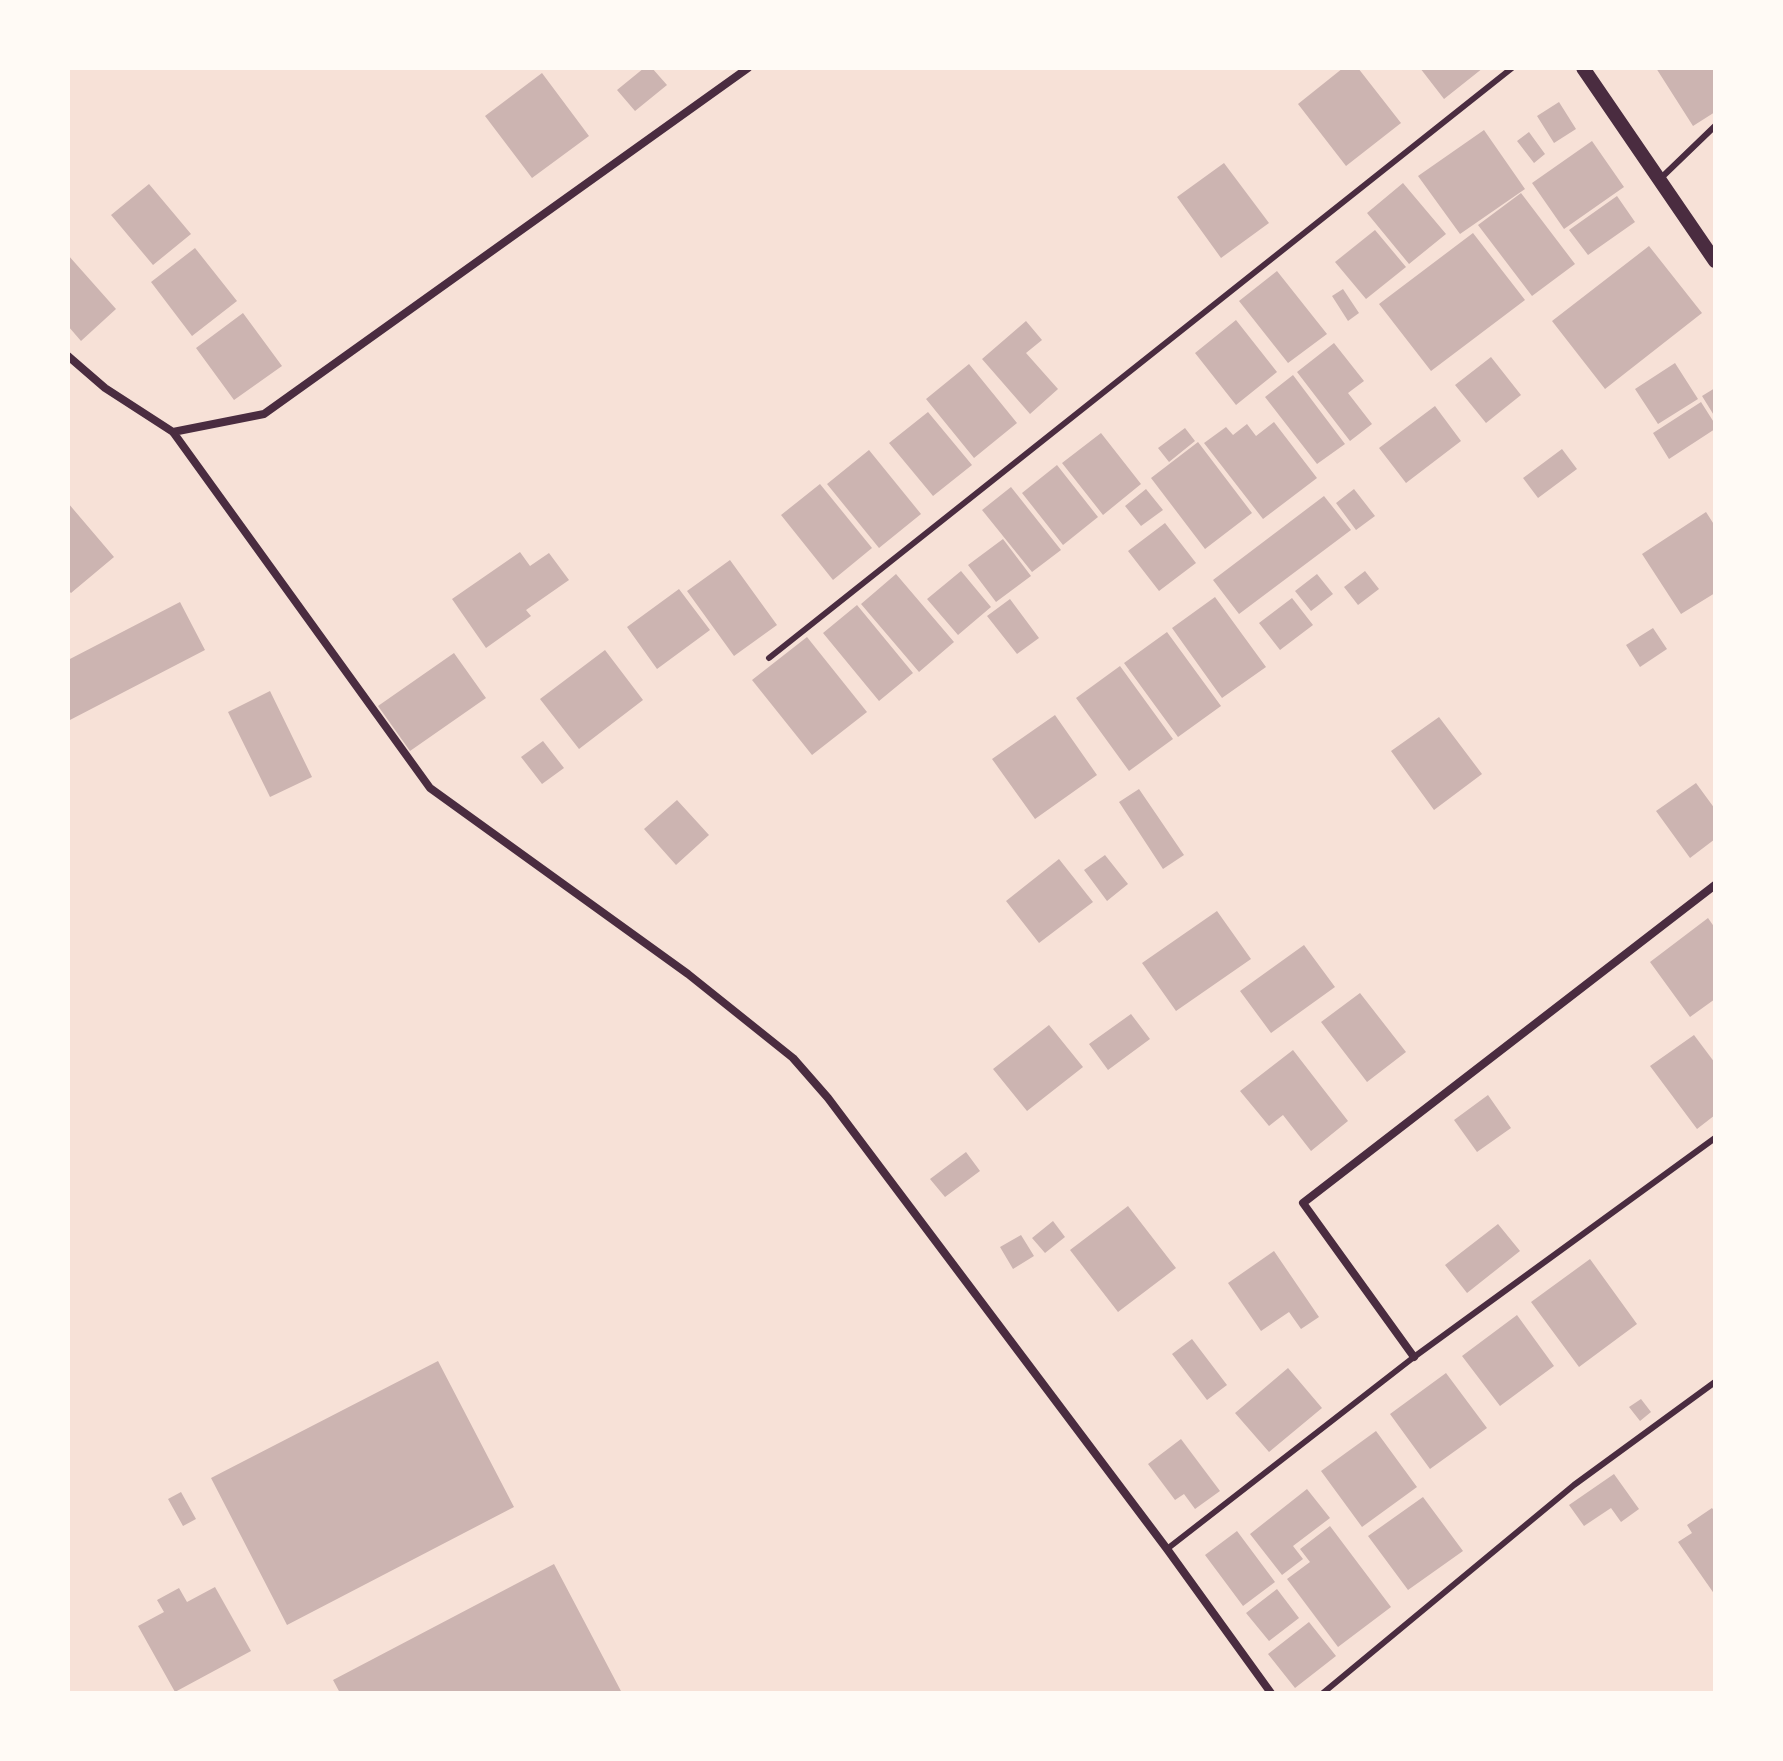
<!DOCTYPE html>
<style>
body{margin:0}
#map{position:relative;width:1783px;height:1761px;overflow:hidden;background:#f7e1d7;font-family:Raleway,sans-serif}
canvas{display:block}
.frame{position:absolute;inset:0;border:70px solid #fffaf5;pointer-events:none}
</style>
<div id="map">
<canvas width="1783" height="1761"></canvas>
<div class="frame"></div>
</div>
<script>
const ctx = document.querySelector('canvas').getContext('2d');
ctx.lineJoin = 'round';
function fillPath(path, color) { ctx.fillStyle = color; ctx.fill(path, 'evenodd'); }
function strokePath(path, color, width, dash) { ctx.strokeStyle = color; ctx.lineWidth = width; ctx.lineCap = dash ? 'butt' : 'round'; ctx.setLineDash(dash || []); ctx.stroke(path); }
const building = new Path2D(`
 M644,68H652L667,85L635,111L617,90Z
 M1343,68H1358L1401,123L1346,166L1298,104Z
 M1420,68H1483L1444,99Z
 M1656,68H1715V112L1693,126Z
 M542,73L589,136L532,178L485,116Z
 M1559,102L1576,129L1554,143L1537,116Z
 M1484,130L1525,189L1460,234L1418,176Z
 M1529,132L1545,154L1534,163L1517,141Z
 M1592,141L1624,187L1564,229L1532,183Z
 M1224,163L1269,223L1221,258L1177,197Z
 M1403,183L1446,234L1409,264L1367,213Z
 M149,184L191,234L153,265L111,215Z
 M1521,193L1575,264L1532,296L1478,225Z
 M1617,196L1635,222L1588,255L1569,230Z
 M1375,230L1406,267L1366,299L1335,262Z
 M1473,233L1525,300L1431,371L1379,304Z
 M1649,246L1702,313L1605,389L1552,321Z
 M195,248L237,301L192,336L151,282Z
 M68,255L116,309L81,341L68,326Z
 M1277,271L1327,334L1288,363L1239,301Z
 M1343,289L1359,313L1348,321L1332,296Z
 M243,313L282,366L234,400L196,348Z
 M1236,320L1277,372L1236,405L1195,353Z
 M1026,321L1042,340L1026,353L1058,389L1030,414L982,359Z
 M1334,343L1364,381L1348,393L1372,424L1350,441L1297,372Z
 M1491,357L1521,395L1486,423L1455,385Z
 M1675,363L1698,399L1658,424L1635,389Z
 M969,364L1017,423L974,458L926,399Z
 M1293,375L1345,444L1317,464L1265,397Z
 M1715,388V417L1702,396Z
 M1701,402L1715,424V429L1669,459L1653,433Z
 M1435,406L1461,441L1406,483L1379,448Z
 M928,412L972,465L933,496L889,443Z
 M1274,422L1317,478L1263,519L1204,443L1226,427L1233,435L1247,424L1256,436Z
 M1185,428L1195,441L1169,462L1158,448Z
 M1101,433L1141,484L1103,515L1062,463Z
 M1198,442L1252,513L1205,549L1151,478Z
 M1562,449L1577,469L1538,498L1523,478Z
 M869,450L921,514L879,548L827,484Z
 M1057,465L1098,517L1063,545L1022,493Z
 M820,484L872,548L833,580L781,515Z
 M1011,487L1061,550L1032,572L982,510Z
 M1146,489L1163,510L1141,526L1125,506Z
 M1354,489L1375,516L1356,530L1336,503Z
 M1324,496L1351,530L1239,614L1213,580Z
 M68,503L114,557L71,593L68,590Z
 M1706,512L1715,526V593L1681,614L1642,554Z
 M1165,523L1196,563L1159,591L1128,551Z
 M1003,539L1031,576L996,602L968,565Z
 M520,552L530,566L549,553L569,580L526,610L531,616L486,648L452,599Z
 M730,560L777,625L734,656L687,591Z
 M961,571L991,607L958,635L927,599Z
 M1365,571L1379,589L1358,605L1344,587Z
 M896,574L954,642L919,672L861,604Z
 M1317,574L1333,594L1311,611L1295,591Z
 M679,589L710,630L657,669L627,627Z
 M1215,597L1266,667L1222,698L1172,628Z
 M1292,598L1313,625L1280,650L1259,623Z
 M1010,599L1039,638L1017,654L987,616Z
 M180,602L205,650L68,721V660Z
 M857,605L913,673L879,701L823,633Z
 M1653,628L1667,649L1640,667L1626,645Z
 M1167,632L1221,706L1178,737L1124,663Z
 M807,637L867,712L812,755L752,680Z
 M605,650L643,700L579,749L540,699Z
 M454,653L486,698L410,751L378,706Z
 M1120,666L1173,739L1129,771L1076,698Z
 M270,691L312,777L270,797L228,712Z
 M1055,715L1097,775L1035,819L992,759Z
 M1439,717L1482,774L1434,810L1391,751Z
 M543,741L564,768L542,784L521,757Z
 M1696,783L1715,809V839L1690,858L1656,811Z
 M1139,789L1184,855L1163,869L1119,802Z
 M677,800L709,835L676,865L644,829Z
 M1105,855L1128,884L1107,901L1084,870Z
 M1059,859L1093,902L1039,943L1006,901Z
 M1217,911L1251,959L1176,1011L1142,963Z
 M1708,918L1715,928V999L1690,1017L1650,962Z
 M1304,945L1335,987L1271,1033L1240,991Z
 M1360,993L1406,1052L1367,1082L1321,1022Z
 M1131,1014L1150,1039L1108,1070L1089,1044Z
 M1049,1025L1083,1067L1027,1111L993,1069Z
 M1694,1035L1715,1063V1115L1697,1129L1650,1066Z
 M1293,1050L1348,1121L1311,1151L1283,1115L1269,1126L1240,1091Z
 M1488,1095L1511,1128L1477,1152L1454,1120Z
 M966,1152L980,1171L945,1197L930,1179Z
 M1128,1206L1176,1268L1118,1312L1070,1250Z
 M1053,1221L1065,1237L1045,1253L1032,1238Z
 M1498,1224L1520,1251L1467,1293L1445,1265Z
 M1021,1235L1034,1256L1013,1269L1000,1247Z
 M1274,1251L1319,1317L1301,1329L1289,1312L1261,1331L1228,1283Z
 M1590,1259L1637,1324L1579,1367L1531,1302Z
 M1517,1315L1554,1366L1500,1406L1462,1356Z
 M1192,1339L1227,1385L1207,1400L1172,1354Z
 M438,1361L514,1507L287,1625L211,1478Z
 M1288,1368L1322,1408L1269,1452L1235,1413Z
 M1446,1373L1487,1428L1430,1469L1390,1414Z
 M1641,1399L1651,1412L1640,1421L1629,1407Z
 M1376,1431L1417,1487L1362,1527L1321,1471Z
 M1181,1439L1220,1491L1195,1509L1184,1494L1175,1500L1148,1464Z
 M1614,1474L1639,1509L1621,1522L1611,1508L1584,1526L1569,1505Z
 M1307,1489L1330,1518L1293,1546L1303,1559L1282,1575L1250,1534Z
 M181,1492L196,1519L183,1526L168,1499Z
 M1423,1497L1463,1551L1408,1590L1368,1536Z
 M1712,1508L1715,1512V1595L1678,1542L1692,1533L1687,1525Z
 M1330,1526L1391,1607L1338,1647L1287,1579L1310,1562L1300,1549Z
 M1237,1531L1275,1582L1243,1606L1205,1555Z
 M554,1564L622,1693H340L333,1680Z
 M215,1587L251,1651L175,1692L138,1626L164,1612L157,1600L179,1588L187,1602Z
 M1277,1589L1299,1618L1269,1641L1246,1613Z
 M1309,1622L1336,1656L1295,1688L1268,1654Z`);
const service = new Path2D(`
 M1660,179L1715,126
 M769,658L1512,68
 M1167,1549L1414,1357L1715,1138
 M1323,1693L1574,1485L1715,1382`);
const minor = new Path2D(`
 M68,356L105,388L173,432L430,788L688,974L793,1058L828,1098L1167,1549L1271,1693
 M173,432L264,414L748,68
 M1414,1357L1303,1203L1715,885`);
const tertiary = new Path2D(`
 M1583,68L1715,261`);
fillPath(building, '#ccb4b1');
strokePath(service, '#4a2c40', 6);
strokePath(minor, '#4a2c40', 8);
strokePath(tertiary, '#4a2c40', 14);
</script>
